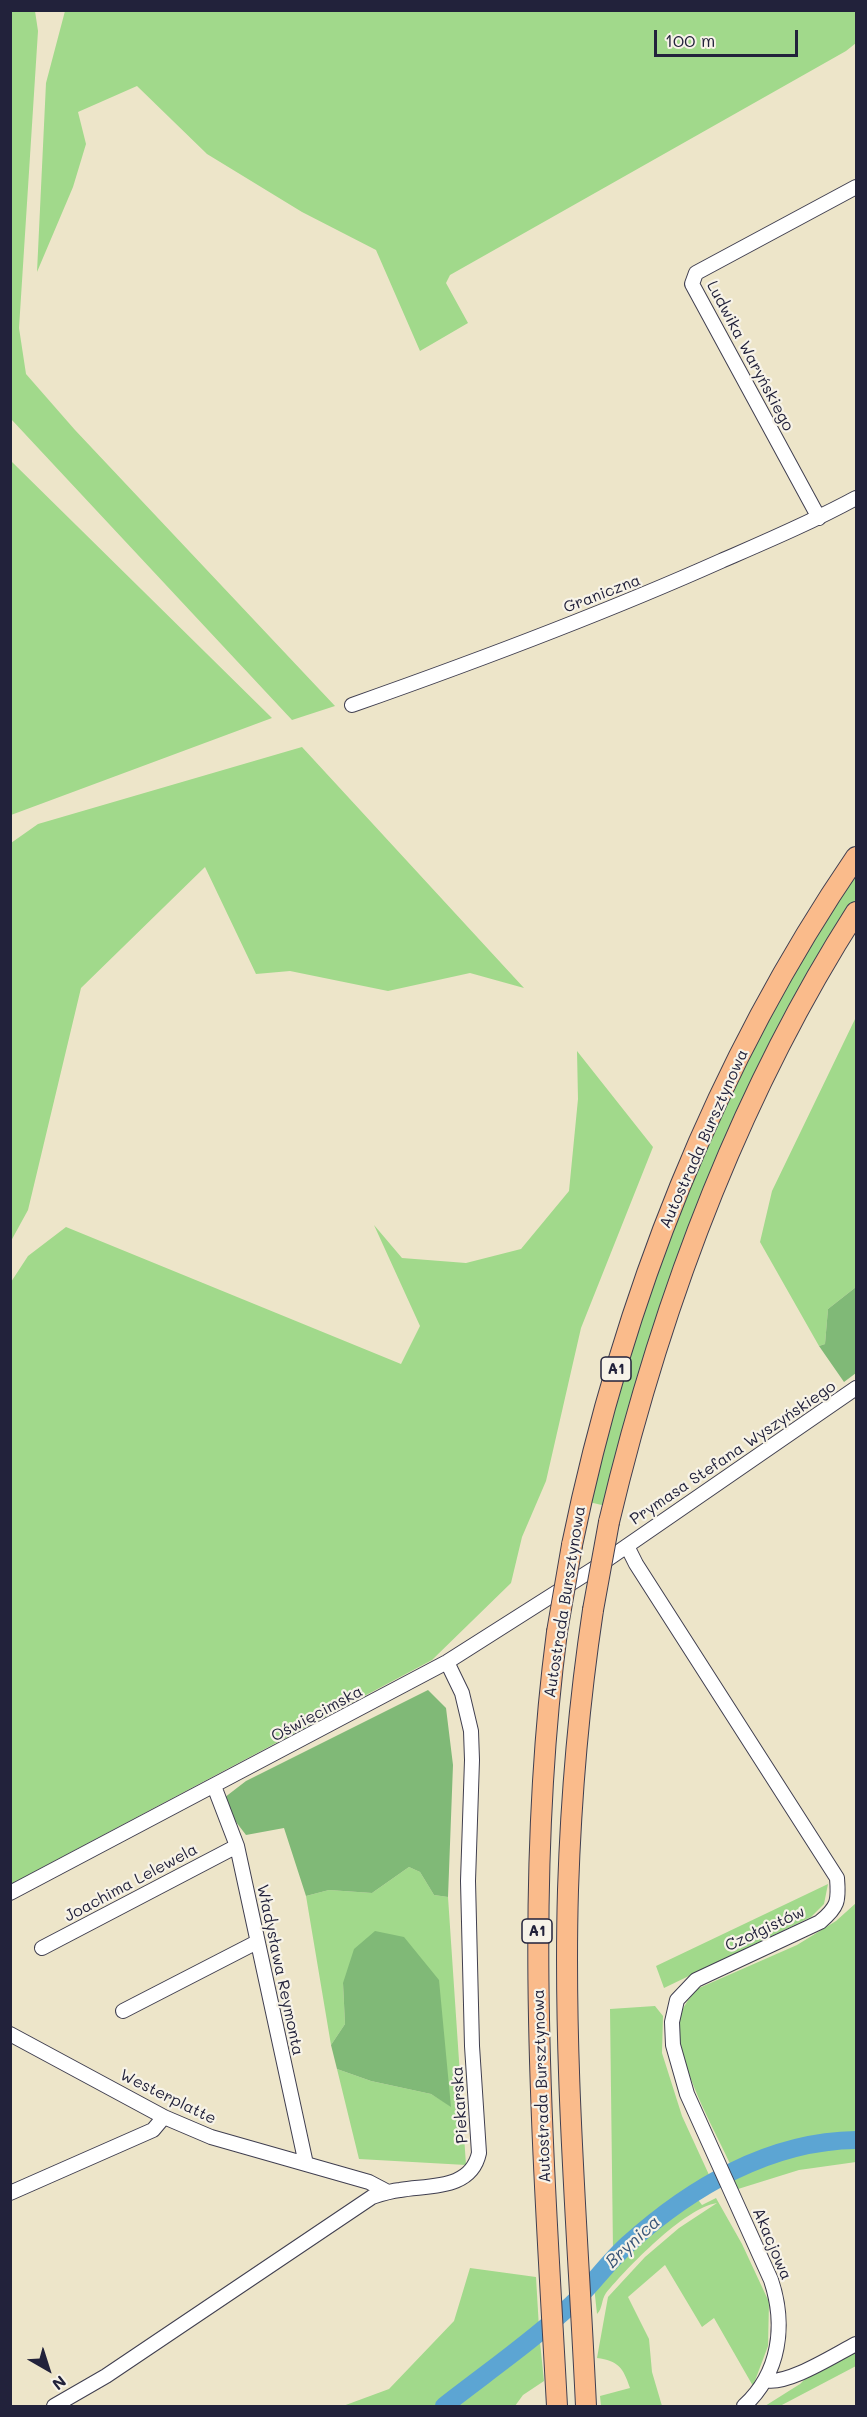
<!DOCTYPE html>
<meta charset="utf-8">
<style>
body{margin:0}
#map{position:relative;width:867px;height:2417px;overflow:hidden;background:#ede5c9;font-family:Mali,sans-serif}
canvas{display:block}
.frame{position:absolute;inset:0;border:12px solid #22223b;pointer-events:none}
.north{position:absolute;left:18px;top:2339px;width:60px;height:60px;-webkit-text-stroke:4px #f7f3e8;paint-order:stroke;rotate:141deg;font-size:16px;font-weight:700;line-height:24px;text-align:center;color:#22223b}
.north::after{content:'';display:block;margin:auto;width:21px;height:27px;background:#22223b;clip-path:polygon(50% 0,100% 100%,50% 72%,0 100%)}
.scale{position:absolute;left:654px;top:30px;width:144px;height:27px;box-sizing:border-box;border:3px solid #22223b;border-top:0;padding-left:8px;font-size:18px;line-height:21px;white-space:nowrap;color:#22223b;-webkit-text-stroke:4px #f7f3e8;paint-order:stroke}
</style>
<div id="map">
<canvas width="867" height="2417"></canvas>
<div class="frame"></div>
<div class="north">N</div>
<div class="scale">100 m</div>
</div>
<script>
const ctx = document.querySelector('canvas').getContext('2d');
ctx.lineJoin = 'round';
function fillPath(path, color) { ctx.fillStyle = color; ctx.fill(path, 'evenodd'); }
function strokePath(path, color, width, dash) { ctx.strokeStyle = color; ctx.lineWidth = width; ctx.lineCap = dash ? 'butt' : 'round'; ctx.setLineDash(dash || []); ctx.stroke(path); }
function write(font, color, halo, rows, align = 'center') {
  ctx.font = font + ' Mali,sans-serif'; ctx.lineWidth = 4.5; ctx.setLineDash([]); ctx.textBaseline = 'middle'; ctx.strokeStyle = halo; ctx.fillStyle = color; for (const [text, x, y, turn = 0] of rows) {
    ctx.save(); ctx.translate(x, y); ctx.rotate((+turn || 0) * Math.PI / 180); ctx.textAlign = isNaN(turn) ? turn : align; if (halo) ctx.strokeText(text, 0, 0); ctx.fillText(text, 0, 0); ctx.restore();
  }
}
const green = new Path2D(`
 M10,11H35L38,31L19,328L26,374L75,430L335,706L292,720L11,419Z
 M65,11L856,10V43L846,51L450,275L446,283L468,323L420,351L376,250L302,212L207,154L137,86L78,112L86,144L73,187L37,272L46,83Z
 M10,461H11L272,718L11,815Z
 M302,747L524,988L470,973L388,991L290,971L256,974L205,867L81,988L28,1210L11,1241V843L38,824Z
 M856,871V900L762,1068L606,1506L589,1502L645,1299L717,1120L786,985Z
 M856,1017V1287L828,1309L825,1344L819,1346L760,1242L772,1191Z
 M577,1051L653,1147L581,1328L546,1481L522,1537L511,1583L432,1660L11,1884V1282L28,1256L66,1227L401,1364L420,1326L374,1225L402,1258L466,1263L521,1249L569,1191L578,1099Z
 M409,1867L420,1872L434,1895L448,1897L466,2165L359,2159L337,2069L371,2081L431,2094L451,2106L343,1983L345,2024L331,2045L306,1896L329,1890L372,1893Z
 M828,1884L824,1904L811,1917L664,1988L656,1966Z
 M856,1903V2136C809,2138 775,2151 732,2168C715,2130 677,2065 679,2024C679,2011 690,1996 699,1988L797,1945L836,1921Z
 M655,2006L663,2016L662,2053L682,2116L710,2177C673,2197 643,2222 613,2251L610,2009Z
 M856,2145V2162L799,2170L738,2189L733,2178L810,2150Z
 M696,2197L702,2205L716,2198L742,2244L769,2302L768,2346L753,2386L714,2318L702,2327L665,2265L628,2297L649,2339L652,2372L662,2406H601L600,2396L630,2388C623,2367 618,2361 597,2358L608,2297L645,2257L679,2228L717,2203C684,2208 627,2268 606,2293C601,2300 603,2308 597,2314L594,2286C626,2253 658,2224 696,2197Z
 M470,2268L536,2277L539,2328L436,2406H343L389,2389L454,2321Z
 M540,2342L544,2381L523,2395L515,2406H455Z
 M856,2352V2366L780,2406H765L800,2384L805,2379Z`);
const forest = new Path2D(`
 M856,1287V1373L844,1382L819,1346L825,1344L828,1309Z
 M428,1690L446,1708L453,1765L448,1897L434,1895L420,1872L409,1867L372,1893L329,1890L306,1896L284,1828L246,1835L220,1801L246,1781Z
 M375,1931L404,1937L439,1980L451,2107L431,2094L371,2081L337,2069L331,2045L345,2024L343,1983L354,1949Z`);
const river = new Path2D(`
 M444,2406C486,2373 534,2340 572,2304C592,2285 608,2262 628,2244C691,2187 770,2141 856,2140`);
const minor = new Path2D(`
 M819,518L692,284L696,273L856,187
 M352,705C477,661 600,615 721,561C767,541 812,522 856,498
 M627,1546L636,1564L837,1878C839,1901 838,1907 820,1922L696,1980L677,2000L672,2022L673,2045L687,2094L771,2280C786,2325 780,2373 744,2406
 M214,1786L237,1846L306,2164
 M10,1893L447,1662L595,1568L856,1388
 M42,1948L237,1846
 M123,2011L257,1942
 M10,2034L164,2117L211,2137L369,2182L388,2192
 M10,2193L153,2130L164,2117
 M765,2380C787,2386 836,2354 856,2344
 M54,2406L106,2376L372,2197C381,2194 390,2191 400,2190C429,2185 471,2190 479,2153L472,2046L468,1881L472,1760L471,1731L462,1693L447,1662`);
const highway = new Path2D(`
 M609,1522C660,1307 737,1098 856,912
 M572,1545C622,1301 715,1063 856,857
 M557,1632C523,1890 543,2148 557,2406
 M586,2406C578,2235 563,2062 568,1890C571,1796 579,1703 593,1610`);
const highwayBridge = new Path2D(`
 M593,1610L609,1522
 M557,1632L572,1545`);
const shields = [
 [616,1369,30],
 [537,1931,30]
];
const shieldNames = [
 ["A1",616,1369],
 ["A1",537,1931]
];
const streetNames = [
 ["Ludwika Waryńskiego",750,356,62],
 ["Graniczna",602,594,-21],
 ["Autostrada Bursztynowa",704,1139,-66],
 ["Prymasa Stefana Wyszyńskiego",733,1453,-34],
 ["Autostrada Bursztynowa",565,1602,-81],
 ["Oświęcimska",317,1714,-28],
 ["Joachima Lelewela",131,1883,-28],
 ["Czołgistów",765,1929,-25],
 ["Władysława Reymonta",280,1970,78],
 ["Autostrada Bursztynowa",542,2086,-92],
 ["Westerplatte",168,2097,26],
 ["Piekarska",460,2105,-94],
 ["Akacjowa",772,2244,67]
];
const waterNames = [
 ["Brynica",633,2242,-43]
];
fillPath(green, '#a1d98b');
fillPath(forest, '#80b977');
strokePath(river, '#5ca5d3', 18);
strokePath(minor, '#403f50', 16);
strokePath(highway, '#403f50', 22);
strokePath(minor, '#fff', 14);
strokePath(highway, '#fabb8b', 20);
strokePath(highwayBridge, '#403f50', 22, []);
strokePath(highwayBridge, '#fabb8b', 20);
for (const [x, y, w] of shields) { const box = new Path2D(); box.roundRect(x - w / 2, y - 12, w, 24, 4.5); ctx.fillStyle = '#f7f3e8'; ctx.fill(box); strokePath(box, '#22223b', 1.5); }
write('bold 15px', '#22223b', null, shieldNames);
write('16px', '#22223b', '#f7f3e8', streetNames);
write('italic 18px', '#395678', '#f7f3e8', waterNames);
</script>
